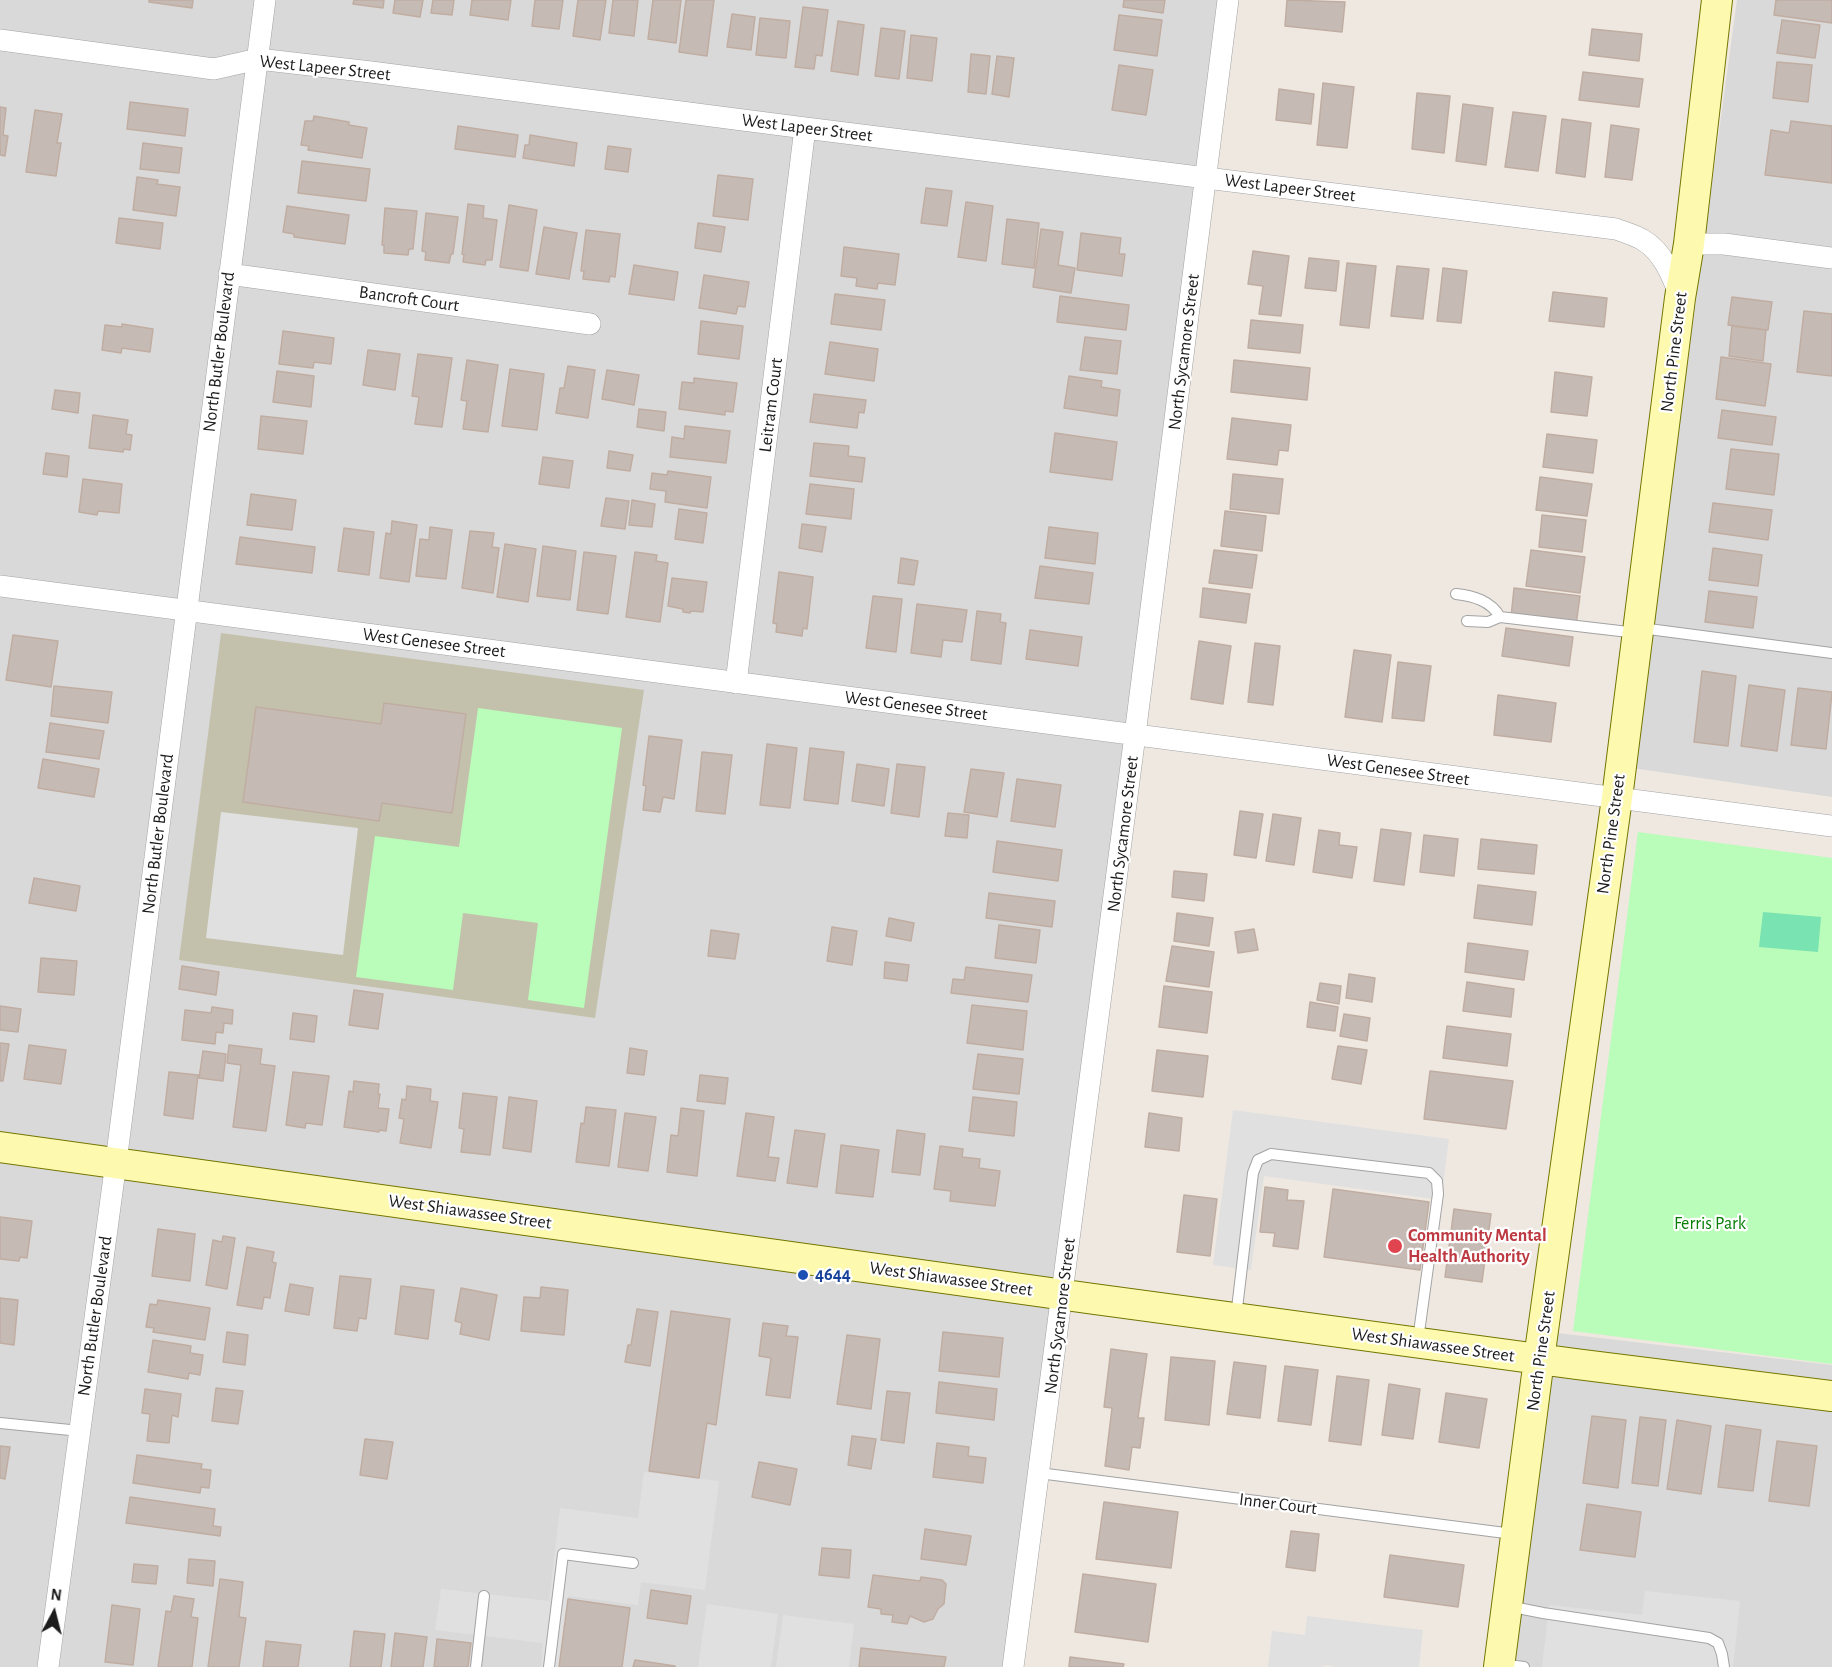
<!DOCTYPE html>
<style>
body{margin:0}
#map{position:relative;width:1832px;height:1667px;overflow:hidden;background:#eee8e1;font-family:"Alegreya Sans",sans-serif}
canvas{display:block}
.north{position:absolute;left:24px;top:1583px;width:60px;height:60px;-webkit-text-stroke:4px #fff;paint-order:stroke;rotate:7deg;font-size:16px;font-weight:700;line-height:24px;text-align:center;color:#1c1c1c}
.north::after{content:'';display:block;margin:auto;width:21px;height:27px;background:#1c1c1c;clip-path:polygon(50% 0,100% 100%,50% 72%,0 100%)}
</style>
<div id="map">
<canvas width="1832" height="1667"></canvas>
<div class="north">N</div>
</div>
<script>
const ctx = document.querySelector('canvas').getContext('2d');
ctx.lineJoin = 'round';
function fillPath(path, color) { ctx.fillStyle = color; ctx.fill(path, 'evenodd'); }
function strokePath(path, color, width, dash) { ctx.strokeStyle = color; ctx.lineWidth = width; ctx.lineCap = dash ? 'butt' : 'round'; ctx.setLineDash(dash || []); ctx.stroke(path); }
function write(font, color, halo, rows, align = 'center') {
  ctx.font = font + ' "Alegreya Sans",sans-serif'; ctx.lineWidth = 4.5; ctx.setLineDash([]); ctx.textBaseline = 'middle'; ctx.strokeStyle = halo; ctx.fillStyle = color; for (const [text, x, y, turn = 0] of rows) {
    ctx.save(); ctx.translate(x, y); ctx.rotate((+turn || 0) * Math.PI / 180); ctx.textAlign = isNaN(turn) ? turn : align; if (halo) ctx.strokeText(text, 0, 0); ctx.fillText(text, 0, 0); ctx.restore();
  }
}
const residential = new Path2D(`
 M0,0H1220L1013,1667H0Z
 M1737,0H1832V797L1632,768Z
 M1557,1333L1832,1365V1667H1512Z`);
const construction = new Path2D(`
 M221,633L644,690L595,1018L179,960Z`);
const park = new Path2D(`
 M478,708L622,728L584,1008L528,1000L538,923L463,913L453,990L356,977L375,836L459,847Z
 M1638,832L1832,858V1364L1573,1331Z`);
const pitch = new Path2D(`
 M1763,912L1821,917L1818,952L1759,947Z`);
const parking = new Path2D(`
 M221,812L358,828L343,955L206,938Z
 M1233,1110L1449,1139L1441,1200L1264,1176L1251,1270L1213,1265Z
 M644,1472L719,1481L705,1590L641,1582L638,1605L568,1596L559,1667H541L543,1643L435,1630L441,1589L549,1601L560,1508L638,1518Z
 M1645,1591L1740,1601L1733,1667H1542L1549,1605L1642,1615Z
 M707,1604L778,1614L771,1667H698Z
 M783,1615L854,1624L849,1667H776Z
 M1307,1616L1423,1630L1419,1667H1335L1327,1665L1320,1667H1268L1272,1631L1305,1635Z`);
const building = new Path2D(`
 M149,0H193L192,8L149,2Z
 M354,0H384L383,8L353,4Z
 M395,0H423L420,17L393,13Z
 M433,0H454L452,15L431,13Z
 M472,0H511L508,20L470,15Z
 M535,0H563L559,29L532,26Z
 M578,0H606L600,40L573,36Z
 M613,0H638L634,36L609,33Z
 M653,0H681L676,43L648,39Z
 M686,0H714L707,56L679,52Z
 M1124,0H1165L1163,13L1123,7Z
 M1287,0L1345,2L1342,32L1285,26Z
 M1776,0H1832V23L1774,15Z
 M803,7L828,10L822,56L816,55L814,69L795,67Z
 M732,14L755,17L751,50L727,47Z
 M1119,15L1162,20L1157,56L1114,50Z
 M760,18L790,21L786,58L756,55Z
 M1782,20L1820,25L1815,58L1777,53Z
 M838,21L864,25L858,75L831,71Z
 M881,28L905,31L899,79L875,76Z
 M1592,29L1642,34L1639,61L1589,55Z
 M911,35L937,38L932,81L907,78Z
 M971,54L990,56L986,94L968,92Z
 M997,56L1014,58L1009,97L992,94Z
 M1777,62L1812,65L1808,102L1773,98Z
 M1119,65L1153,70L1146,115L1112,110Z
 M1583,72L1643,79L1639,107L1579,100Z
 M1323,83L1354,87L1347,148L1317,145Z
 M1279,89L1314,94L1311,124L1276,120Z
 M1417,93L1450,96L1444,153L1412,149Z
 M130,102L188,109L185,136L127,129Z
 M1463,104L1493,108L1486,165L1456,161Z
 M0,107L6,108L3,135L8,136L5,156L0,155Z
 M35,110L62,114L57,143H61L56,176L26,172Z
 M1513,112L1546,116L1538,171L1505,167Z
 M314,116L349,122V125L367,128L362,158L308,150L309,146L301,145L305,121H313Z
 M1562,119L1591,123L1585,177L1556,173Z
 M1791,121L1832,126V183L1765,175L1771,130L1789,133Z
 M1611,125L1639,129L1632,180L1605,177Z
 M458,126L518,135L515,157L455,149Z
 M530,135L577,143L574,166L523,158L525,145H529Z
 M143,143L182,148L179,173L140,169Z
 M608,146L631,149L628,172L605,169Z
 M302,161L370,169L366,201L298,193Z
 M718,175L753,179L748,220L713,216Z
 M137,177L158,180L157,184L180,187L176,216L133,210Z
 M926,188L952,191L947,226L921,223Z
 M966,202L993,206L986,261L958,257Z
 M468,204L484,206L483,218L497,220L492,260H486L485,265L463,262L464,255L462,254Z
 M509,205L537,210L528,271L500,267Z
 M287,206L349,215L345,244L294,237V234L283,232Z
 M385,208L417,211L413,249H409L408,255L384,253V245H382Z
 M426,213L458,217L453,254H451L449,263L425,260L426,252L422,251Z
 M119,218L163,223L160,249L116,243Z
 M1007,219L1039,223L1034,268L1002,264Z
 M698,223L725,227L721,252L695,248Z
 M544,227L577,233L569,279L536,274Z
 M1041,229L1063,232L1058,265L1075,268L1071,293L1033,287Z
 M586,230L620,234L615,277L610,276L609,282L583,279L584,271H581Z
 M1081,233L1121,238L1119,254H1125L1122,276L1077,270Z
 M844,247L899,254L895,285L878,283L877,289L856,286L857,278L841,276Z
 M1253,251L1289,256L1281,316L1259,314L1263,286L1248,284Z
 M1309,258L1339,261L1336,291L1305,288Z
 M1347,263L1376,266L1369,328L1340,325Z
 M634,265L678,272L674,300L629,294Z
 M1397,266L1429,269L1423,319L1391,316Z
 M1443,268L1467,271L1461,323L1437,321Z
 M704,275L749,282L745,307L738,306L736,314L699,308Z
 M1553,292L1607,298L1604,327L1549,321Z
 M835,294L885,300L881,330L831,324Z
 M1060,296L1129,305L1126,330L1057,322Z
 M1732,297L1772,302L1768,330L1728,325Z
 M1804,311L1832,314V376L1797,372Z
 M1251,320L1303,325L1300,353L1248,348Z
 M701,321L743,326L739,359L698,354Z
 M122,324L153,329L150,352L122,348L121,353L102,350L105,325L122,327Z
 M1732,326L1766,330L1763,361L1729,356Z
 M283,331L334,338L331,364L314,362L313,368L279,364Z
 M1085,337L1121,341L1117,374L1080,370Z
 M830,342L878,349L874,381L825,374Z
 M368,350L400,354L395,390L363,385Z
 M418,354L452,358L442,427L415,424L419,397L412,396Z
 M1721,357L1771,364L1765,406L1716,399Z
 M467,360L498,365L488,432L463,429L467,401L461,400Z
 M1234,360L1310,368L1307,400L1231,392Z
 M568,366L595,370L588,418L556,413L560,388H564Z
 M510,369L544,374L537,430L502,426Z
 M607,370L639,375L634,405L602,399Z
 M277,371L314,376L311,407L273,402Z
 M1555,372L1592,377L1587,416L1551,412Z
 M1069,376L1102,381L1101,387L1120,390L1117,416L1064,408Z
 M694,378L737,383L733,412L725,411V415L679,409L682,382L694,383Z
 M55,390L80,393L78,413L52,409Z
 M814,394L866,400L864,413L859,412L857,428L810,422Z
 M639,409L666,412L664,431L637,427Z
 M1722,410L1776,417L1772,445L1718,438Z
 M93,415L128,420L126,434L132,435L130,450L124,449L123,452L89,448Z
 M261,416L307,421L303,454L258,449Z
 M1232,418L1291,425L1288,451L1279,450L1277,465L1227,459Z
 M685,426L730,431L726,463L670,457L672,437L684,439Z
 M1055,433L1117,442L1112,480L1050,472Z
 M1547,434L1597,440L1593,473L1543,467Z
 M814,443L849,446L848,456L865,458L862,482L810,476Z
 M1731,449L1779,454L1774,495L1726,489Z
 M609,451L633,455L630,471L607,468Z
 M46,453L69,456L67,477L43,474Z
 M543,457L573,461L569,488L539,484Z
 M668,471L711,477L707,508L665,502L666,491L650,489L652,473L667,475Z
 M1233,474L1283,479L1279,514L1230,509Z
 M1540,477L1592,484L1587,516L1536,510Z
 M83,479L122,484L119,513L98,511L97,515L79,512Z
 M810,484L854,489L851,519L806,514Z
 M251,494L296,500L292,530L247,525Z
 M606,498L629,501L625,529L601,526Z
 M632,500L655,504L652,527L629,525Z
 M1713,503L1772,510L1768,540L1709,532Z
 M679,509L707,513L703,543L675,539Z
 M1225,511L1266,516L1262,551L1221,546Z
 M1542,515L1586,520L1582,552L1539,547Z
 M392,521L417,525L409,582L380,578L386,533L391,534Z
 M802,524L826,527L822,552L799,548Z
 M430,527L452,530L446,579L416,576L420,539L429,540Z
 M1049,527L1098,533L1095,564L1045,558Z
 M344,528L374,532L369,575L338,571Z
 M470,531L494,533L492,547L499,548L493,593L462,588Z
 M240,537L315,547L312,573L236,564Z
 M505,544L536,549L528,602L497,597Z
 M543,546L576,551L570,600L537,596Z
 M1713,548L1762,555L1758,586L1709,580Z
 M1214,550L1257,555L1252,588L1209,583Z
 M1531,550L1585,557L1580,593L1526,586Z
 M584,552L616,556L608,614L577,610Z
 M635,552L657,555L656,561L668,563L660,622L626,617Z
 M901,558L918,561L914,585L898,583Z
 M1040,566L1093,573L1089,604L1035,598Z
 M779,572L813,577L807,629L803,628L802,636L776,632L777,624L773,623Z
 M672,578L707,582L703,612L691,611L690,613L683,612V609L668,606Z
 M1203,588L1250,594L1246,623L1200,617Z
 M1514,588L1580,596L1576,625L1511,617Z
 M1709,591L1757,597L1753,628L1705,622Z
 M873,596L902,599L896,652L866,648Z
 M917,604L967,610L962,642L943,640L941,657L911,653Z
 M977,611L1001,614L1000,622L1006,623L1001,664L971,660Z
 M1506,628L1573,637L1569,666L1502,656Z
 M1030,630L1082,637L1078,666L1026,659Z
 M13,635L58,641L51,687L6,680Z
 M1199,641L1231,646L1223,704L1191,699Z
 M1255,643L1280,646L1273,705L1248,702Z
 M1354,650L1391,655L1382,722L1345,717Z
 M1398,662L1431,666L1424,721L1392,718Z
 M1702,671L1736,676L1728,746L1694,742Z
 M1749,685L1785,690L1777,751L1741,746Z
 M54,686L112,692L108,723L51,716Z
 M1798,688L1832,692L1826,749L1791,745Z
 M1498,695L1556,703L1551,742L1494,735Z
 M384,703L466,714L452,813L382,803L379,821L243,802L256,707L381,724Z
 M50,723L104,731L99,759L46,752Z
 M649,736L682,740L674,799L663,797L660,812L643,810L646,786L643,785Z
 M767,744L797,748L790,808L760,805Z
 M810,748L844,752L838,804L804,800Z
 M702,752L732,755L725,814L696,811Z
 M43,759L99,769L94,797L38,788Z
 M857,764L889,769L884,806L852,801Z
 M897,764L925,767L919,817L891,813Z
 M971,769L1004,773L997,817L964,812Z
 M1017,779L1061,785L1055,827L1011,821Z
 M1240,811L1263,814L1256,858L1234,855Z
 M948,813L969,815L967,838L945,836Z
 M1273,814L1301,818L1294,865L1266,861Z
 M1381,829L1411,833L1404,885L1374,881Z
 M1319,830L1340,833L1339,845L1357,847L1352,878L1313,872Z
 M1424,835L1458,839L1454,876L1420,872Z
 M1481,839L1537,845L1534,874L1478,869Z
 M997,841L1062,850L1058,881L993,872Z
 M1174,871L1207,874L1204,901L1172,897Z
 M34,878L80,886L76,911L29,903Z
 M1478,885L1536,892L1532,925L1474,918Z
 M989,893L1055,901L1052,927L986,918Z
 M1177,913L1213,918L1209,946L1174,941Z
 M889,918L914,923L911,941L886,936Z
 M999,925L1040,930L1036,963L995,958Z
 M832,927L857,931L852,965L827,961Z
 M1254,929L1258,950L1238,953L1235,932Z
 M711,930L739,934L735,959L708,956Z
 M1468,943L1528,951L1524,980L1465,972Z
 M1172,946L1214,952L1209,987L1166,981Z
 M41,958L77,961L74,995L38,992Z
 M885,962L909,965L907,981L884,978Z
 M182,966L219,972L216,995L179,989Z
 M966,967L1032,975L1028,1002L951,993L953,979L964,980Z
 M1349,974L1375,978L1372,1002L1346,998Z
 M1467,982L1514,989L1511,1017L1463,1011Z
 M1320,983L1341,986L1339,1004L1317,1000Z
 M1164,986L1212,992L1207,1033L1159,1027Z
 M354,990L383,994L378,1029L349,1025Z
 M1310,1002L1338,1007L1335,1031L1307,1027Z
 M972,1005L1027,1011L1023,1050L967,1043Z
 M0,1006L21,1009L18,1032L0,1030Z
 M212,1007L233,1010L232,1024L224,1023L223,1033L216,1032L215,1044L182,1040L185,1010L211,1013Z
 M293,1013L317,1016L314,1042L290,1039Z
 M1344,1014L1370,1018L1367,1041L1340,1036Z
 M1447,1026L1511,1034L1507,1066L1443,1058Z
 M0,1043L9,1044L3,1081H0Z
 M29,1045L66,1050L61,1084L24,1079Z
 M229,1045L262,1049L260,1064L275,1066L266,1131L233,1127L241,1065L227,1063Z
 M1338,1046L1367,1050L1361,1084L1332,1079Z
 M630,1048L647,1051L644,1075L627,1073Z
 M1157,1050L1208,1056L1203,1097L1152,1091Z
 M203,1051L226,1054L223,1081L199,1078Z
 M978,1054L1023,1059L1019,1094L973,1089Z
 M1430,1071L1513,1081L1506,1129L1424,1119Z
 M169,1072L198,1075L193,1119L164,1115Z
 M293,1072L329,1076L322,1125L306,1123L305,1128L286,1125Z
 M700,1075L728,1078L725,1104L697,1101Z
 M354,1081L379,1084L378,1094H380L378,1108L389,1109L386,1131L379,1130V1132L344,1127L349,1091L353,1092Z
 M407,1086L431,1089L430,1101L438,1102L431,1148L400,1143L404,1119L399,1118L402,1099L406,1100Z
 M463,1093L497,1097L490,1155L461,1152L464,1129L459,1128Z
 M509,1097L537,1101L531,1152L503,1148Z
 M973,1097L1017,1102L1014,1136L969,1131Z
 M586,1107L616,1110L609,1166L576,1162L581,1123L584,1124Z
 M681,1108L704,1111L697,1176L667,1172L671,1135L678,1136Z
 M625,1113L656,1117L648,1171L618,1167Z
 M746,1113L774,1117L768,1157L779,1158L775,1181L737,1176Z
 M1149,1113L1182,1118L1179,1151L1145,1147Z
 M795,1130L825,1134L817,1187L787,1183Z
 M897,1130L925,1134L920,1175L892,1172Z
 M841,1145L879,1150L873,1197L836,1193Z
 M940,1146L963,1149L962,1157L980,1159L979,1168L1000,1171L995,1206L950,1201L951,1191L934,1189Z
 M1265,1187L1288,1190L1287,1200L1304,1201L1298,1249L1273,1246L1275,1233L1260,1232Z
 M1333,1189L1429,1202L1420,1270L1324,1257Z
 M1184,1195L1217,1199L1210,1256L1177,1252Z
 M1454,1209L1491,1214L1482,1282L1445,1277Z
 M0,1217L32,1221L27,1258L20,1257L19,1261L0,1259Z
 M158,1229L195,1234L190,1281L152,1276Z
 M223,1236L235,1238L227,1289L206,1285L213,1240L222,1242Z
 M247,1247L274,1252L272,1262L276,1263L270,1298L264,1297L262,1309L237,1305Z
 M340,1276L371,1279L366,1319L359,1318L357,1331L334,1328Z
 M290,1284L313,1288L309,1315L285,1311Z
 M401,1286L434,1290L428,1339L395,1334Z
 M541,1287L568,1290L564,1335L521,1331L524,1297L540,1298Z
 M461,1288L497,1295L489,1340L460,1334L462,1323L455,1321Z
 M0,1298L18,1300L14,1345L0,1343Z
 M158,1300L210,1308L205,1340L153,1332L154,1328L146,1327L150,1304L157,1305Z
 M637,1309L658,1312L650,1366L625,1362L628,1345H631Z
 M671,1311L730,1319L716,1425L707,1423L699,1478L649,1471Z
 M763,1323L788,1326L786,1336L798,1337L790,1398L766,1395L771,1358L759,1356Z
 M227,1332L248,1335L245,1365L223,1362Z
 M943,1332L1003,1338L999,1377L939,1371Z
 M847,1335L880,1339L871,1409L837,1404Z
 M153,1340L191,1346L190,1353L203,1355L200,1375L189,1373L188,1379L148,1372Z
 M1111,1349L1147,1354L1138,1418H1144L1140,1448L1132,1447L1129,1470L1105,1466L1112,1408L1104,1407Z
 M1171,1357L1215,1361L1209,1425L1165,1420Z
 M1234,1362L1266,1366L1260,1418L1227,1414Z
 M1285,1366L1318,1370L1311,1425L1278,1421Z
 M1337,1376L1369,1380L1361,1445L1329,1441Z
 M939,1382L997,1389L994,1420L936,1413Z
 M1389,1384L1420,1389L1413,1439L1382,1435Z
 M216,1388L243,1391L238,1424L212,1421Z
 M145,1389L181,1394L178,1417L172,1415L169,1443L147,1441L150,1414L142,1413Z
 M887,1391L910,1393L904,1443L881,1440Z
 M1446,1393L1487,1399L1479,1448L1439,1442Z
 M1592,1416L1626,1420L1618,1488L1583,1483Z
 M1640,1417L1666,1420L1658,1486L1632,1483Z
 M1677,1420L1711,1426L1701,1494L1667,1489Z
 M1726,1425L1761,1430L1753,1491L1718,1487Z
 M852,1436L876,1439L871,1469L848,1465Z
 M365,1439L393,1442L387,1479L360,1475Z
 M1777,1441L1817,1446L1809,1506L1769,1501Z
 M937,1443L969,1447L968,1456L986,1458L983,1483L933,1477Z
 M0,1446L10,1447L5,1479L0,1478Z
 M137,1455L202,1464L201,1469L211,1470L209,1488L201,1487L200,1493L133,1483Z
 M759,1462L797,1469L790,1505L752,1497Z
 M130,1497L215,1509L213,1526L221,1527L220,1536L126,1523Z
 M1104,1502L1178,1512L1171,1568L1096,1559Z
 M1587,1504L1641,1512L1635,1557L1580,1550Z
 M925,1529L971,1536L966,1565L921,1559Z
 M1291,1531L1319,1534L1315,1571L1286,1567Z
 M822,1548L851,1550L849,1578L819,1575Z
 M1390,1555L1464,1565L1458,1607L1384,1597Z
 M189,1559L215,1561L213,1586L187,1583Z
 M134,1564L158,1566L156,1584L132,1582Z
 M1083,1574L1156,1584L1148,1642L1075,1632Z
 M873,1575L920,1581L921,1577L942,1580L946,1584L944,1604L938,1609L933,1619L924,1622L910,1616L907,1624L892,1622L893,1615L881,1614V1609L868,1607Z
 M220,1579L243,1582L239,1617L246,1618L239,1667H208Z
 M651,1590L691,1596L687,1624L647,1618Z
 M174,1596L194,1599L191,1617L198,1618L192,1667H158L166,1611L171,1612Z
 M568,1599L630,1608L622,1667H559Z
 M112,1605L140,1609L133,1665L105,1662Z
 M354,1631L385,1634L381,1667H350Z
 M395,1633L427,1637L423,1667H391Z
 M437,1639L471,1643L468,1667H434Z
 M266,1641L301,1645L298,1667H263Z
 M861,1648L946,1657L944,1667H859Z
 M1070,1657L1124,1664L1123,1667H1069Z
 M635,1660L675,1666V1667H633Z`);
const lane = new Path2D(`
 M1456,594C1474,596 1491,601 1500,617
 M1467,621L1488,622L1500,617L1637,633
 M1641,628L1832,653
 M1236,1317L1253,1173L1258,1160L1271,1154L1429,1173L1437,1181L1438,1194L1418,1340
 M0,1423L80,1431
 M1039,1473L1513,1534
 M1508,1606L1543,1613L1709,1638L1718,1643L1722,1654L1724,1667
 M1500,1664L1524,1667
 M476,1667L484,1596
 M549,1667L563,1554L633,1563`);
const street = new Path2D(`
 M0,40L214,69L258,59L371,72L805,128L1616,229C1624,232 1635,235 1643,240C1663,252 1672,275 1680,296
 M1689,244H1724L1832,258
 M229,274L590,324
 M0,586L1832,826
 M736,683L805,128
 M48,1667L116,1162L265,0
 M1013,1667L1135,735L1228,0`);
const secondary = new Path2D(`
 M0,1147L1094,1299L1576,1364L1832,1396
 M1499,1667L1539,1359L1617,798L1680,298L1689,244L1717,0`);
const markers = [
 [1395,1246,8,"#e0444e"],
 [803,1275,6,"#1a4fb4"]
];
const streetNames = [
 ["West Lapeer Street",325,68,6],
 ["West Lapeer Street",807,128,7],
 ["West Lapeer Street",1290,188,7],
 ["Bancroft Court",409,299,8],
 ["North Butler Boulevard",219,352,-83],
 ["North Sycamore Street",1184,352,-83],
 ["North Pine Street",1674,352,-83],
 ["Leitram Court",771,405,-83],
 ["West Genesee Street",434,643,7],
 ["West Genesee Street",916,706,7],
 ["West Genesee Street",1398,770,8],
 ["North Butler Boulevard",158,834,-83],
 ["North Sycamore Street",1123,834,-83],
 ["North Pine Street",1611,834,-82],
 ["West Shiawassee Street",470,1212,8],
 ["West Shiawassee Street",951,1279,8],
 ["North Butler Boulevard",95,1316,-82],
 ["North Sycamore Street",1060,1316,-83],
 ["West Shiawassee Street",1433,1345,8],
 ["North Pine Street",1541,1351,-82],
 ["Inner Court",1278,1504,7]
];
const parkNames = [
 ["Ferris Park",1710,1224]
];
const healthNames = [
 ["Community Mental",1408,1236],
 ["Health Authority",1408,1257]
];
const transitNames = [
 ["4644",815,1275]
];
fillPath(residential, '#dad9d9');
fillPath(construction, '#c3c1ac');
fillPath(park, '#bafcb9');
fillPath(pitch, '#79e3b1');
fillPath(parking, '#e0e0e0');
fillPath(building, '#c6bab4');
strokePath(building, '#c0ada2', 1.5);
strokePath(lane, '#a3a3a3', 12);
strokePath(street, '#a3a3a3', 22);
strokePath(secondary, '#737600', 32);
strokePath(lane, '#fff', 10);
strokePath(street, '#fff', 21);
strokePath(secondary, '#fdfab0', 30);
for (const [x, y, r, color] of markers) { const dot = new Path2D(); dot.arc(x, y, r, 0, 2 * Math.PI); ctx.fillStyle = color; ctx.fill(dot); strokePath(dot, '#fff', 2); }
write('18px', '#1c1c1c', '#fff', streetNames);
write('18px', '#057f05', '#fff', parkNames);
write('bold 18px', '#be3a42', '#fff', healthNames, 'left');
write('bold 18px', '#164399', '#fff', transitNames, 'left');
</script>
